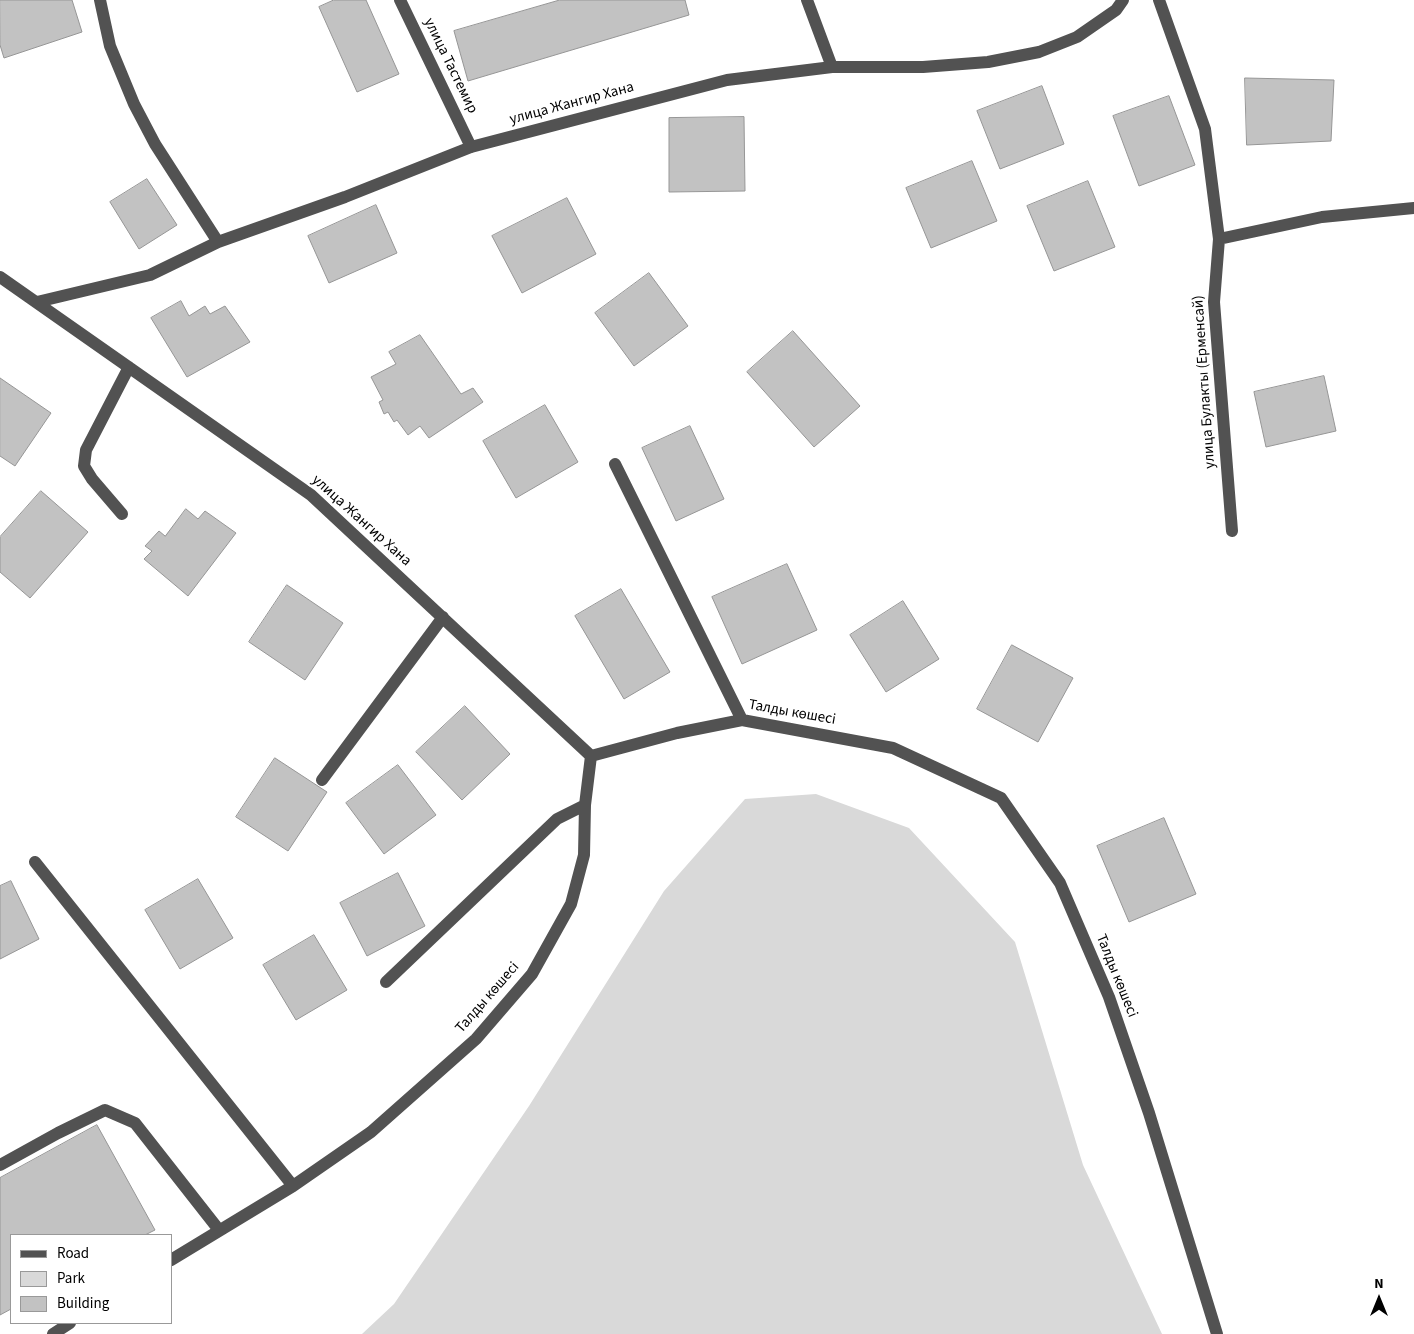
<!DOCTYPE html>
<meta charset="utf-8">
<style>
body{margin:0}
#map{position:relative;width:1414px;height:1334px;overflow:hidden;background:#fff;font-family:"Source Sans 3",sans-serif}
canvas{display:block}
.legend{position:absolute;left:10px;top:1234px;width:162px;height:90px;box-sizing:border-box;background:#fff;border:1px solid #999;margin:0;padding:6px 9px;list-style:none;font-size:15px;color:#000}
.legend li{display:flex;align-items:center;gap:10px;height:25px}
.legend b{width:25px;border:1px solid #999}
.north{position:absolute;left:1354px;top:1274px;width:50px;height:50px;-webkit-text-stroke:4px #fff;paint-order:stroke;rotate:0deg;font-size:14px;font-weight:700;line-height:20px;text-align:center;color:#000}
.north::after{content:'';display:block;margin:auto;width:18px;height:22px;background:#000;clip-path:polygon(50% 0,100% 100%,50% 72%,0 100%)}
</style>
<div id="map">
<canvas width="1414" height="1334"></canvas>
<ul class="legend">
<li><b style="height:6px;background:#525252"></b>Road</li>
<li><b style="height:14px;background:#d9d9d9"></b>Park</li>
<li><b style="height:14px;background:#c2c2c2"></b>Building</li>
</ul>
<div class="north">N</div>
</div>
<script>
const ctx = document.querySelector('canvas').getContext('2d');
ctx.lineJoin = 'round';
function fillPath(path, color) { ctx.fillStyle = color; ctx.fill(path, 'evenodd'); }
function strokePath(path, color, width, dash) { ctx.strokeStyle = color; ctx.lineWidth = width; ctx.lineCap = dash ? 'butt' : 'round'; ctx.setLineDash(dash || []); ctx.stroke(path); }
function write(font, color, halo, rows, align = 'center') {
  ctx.font = font + ' "Source Sans 3",sans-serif'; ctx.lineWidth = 5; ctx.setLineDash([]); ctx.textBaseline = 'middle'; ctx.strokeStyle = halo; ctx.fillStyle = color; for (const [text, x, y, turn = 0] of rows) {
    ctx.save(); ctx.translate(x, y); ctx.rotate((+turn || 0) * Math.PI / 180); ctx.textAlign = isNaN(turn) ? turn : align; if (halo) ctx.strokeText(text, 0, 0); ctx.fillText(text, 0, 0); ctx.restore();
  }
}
const green = new Path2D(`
 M816,794L909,828L1015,942L1083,1165L1162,1334H362L394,1304L529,1106L664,891L745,799Z`);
const building = new Path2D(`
 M0,0H72L82,32L4,58L0,45Z
 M334,0H366L399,74L357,92L319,7Z
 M560,0H685L689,15L468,81L454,31Z
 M1245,78L1334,80L1331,141L1247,145Z
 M1042,86L1064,144L1000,169L977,111Z
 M1169,96L1195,165L1139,186L1113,116Z
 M744,117L745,191L669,192V118Z
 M972,161L997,221L931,248L906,188Z
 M147,179L177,225L139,249L110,202Z
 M1088,181L1115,247L1054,271L1027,206Z
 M567,198L596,254L522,293L492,236Z
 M376,205L397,253L329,283L308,236Z
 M649,273L688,326L634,366L595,313Z
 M181,301L189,316L205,306L210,314L225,306L250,342L187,377L151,318Z
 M793,331L860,406L814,447L747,372Z
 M420,335L461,394L473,388L483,402L429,438L420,426L408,435L397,420L394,422L388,412L384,414L379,402L383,400L371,377L396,364L389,352Z
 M1324,376L1336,431L1266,447L1254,392Z
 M0,378L51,413L15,466L0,456Z
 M545,405L578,462L516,498L483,441Z
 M690,426L724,499L676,521L642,448Z
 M41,491L88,532L30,598L0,572V537Z
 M186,509L198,519L205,511L236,533L188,596L144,559L152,551L145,546L159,531L165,536Z
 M787,564L817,630L742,664L712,597Z
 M287,585L343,623L305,680L249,642Z
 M621,589L670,672L624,699L575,616Z
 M903,601L939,659L886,692L850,635Z
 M1012,645L1073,678L1038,742L977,709Z
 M465,706L510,754L462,800L416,752Z
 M275,758L327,792L288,851L236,817Z
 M398,765L436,815L384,854L346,803Z
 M1164,818L1196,894L1129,922L1097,846Z
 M398,873L425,926L367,956L340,903Z
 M198,879L233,938L180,969L145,910Z
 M11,881L39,939L0,959V886Z
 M314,935L347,990L296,1020L263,965Z
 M97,1125L155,1230L145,1235H11V1309L0,1315V1178Z`);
const minor = new Path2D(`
 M100,0L110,46L134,104L155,144L218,242
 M400,0L471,147
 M807,0L832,67
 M1159,0L1205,129L1219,239L1214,302L1232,531
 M1219,239L1322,217L1414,208
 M0,277L311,495L591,756
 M37,302L150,275L218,242L345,197L471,147L727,80L832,67H923L988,62L1039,52L1077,37L1116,10L1123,0
 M615,464L742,720
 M122,514L92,479L84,466L86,450L129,367
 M591,756L677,733L742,720L893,748L1001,798L1060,883L1109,997L1149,1113L1217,1334
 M322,780L443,617
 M35,862L293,1186
 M386,982L557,819L585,805
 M0,1165L58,1133L105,1110L135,1123L219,1230
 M171,1260L293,1186L371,1132L476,1039L532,974L571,904L584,855L585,805L591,756
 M53,1334L70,1323`);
const streetNames = [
 ["улица Тастемир",450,66,64],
 ["улица Жангир Хана",572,104,-15],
 ["улица Булакты (Ерменсай)",1205,382,-94],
 ["улица Жангир Хана",361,521,42],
 ["Талды көшесі",792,713,10],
 ["Талды көшесі",1116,976,68],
 ["Талды көшесі",488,998,-49]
];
fillPath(green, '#d9d9d9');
fillPath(building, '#c2c2c2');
strokePath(building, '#969696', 1);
strokePath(minor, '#525252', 12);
write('15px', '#000', '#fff', streetNames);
</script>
